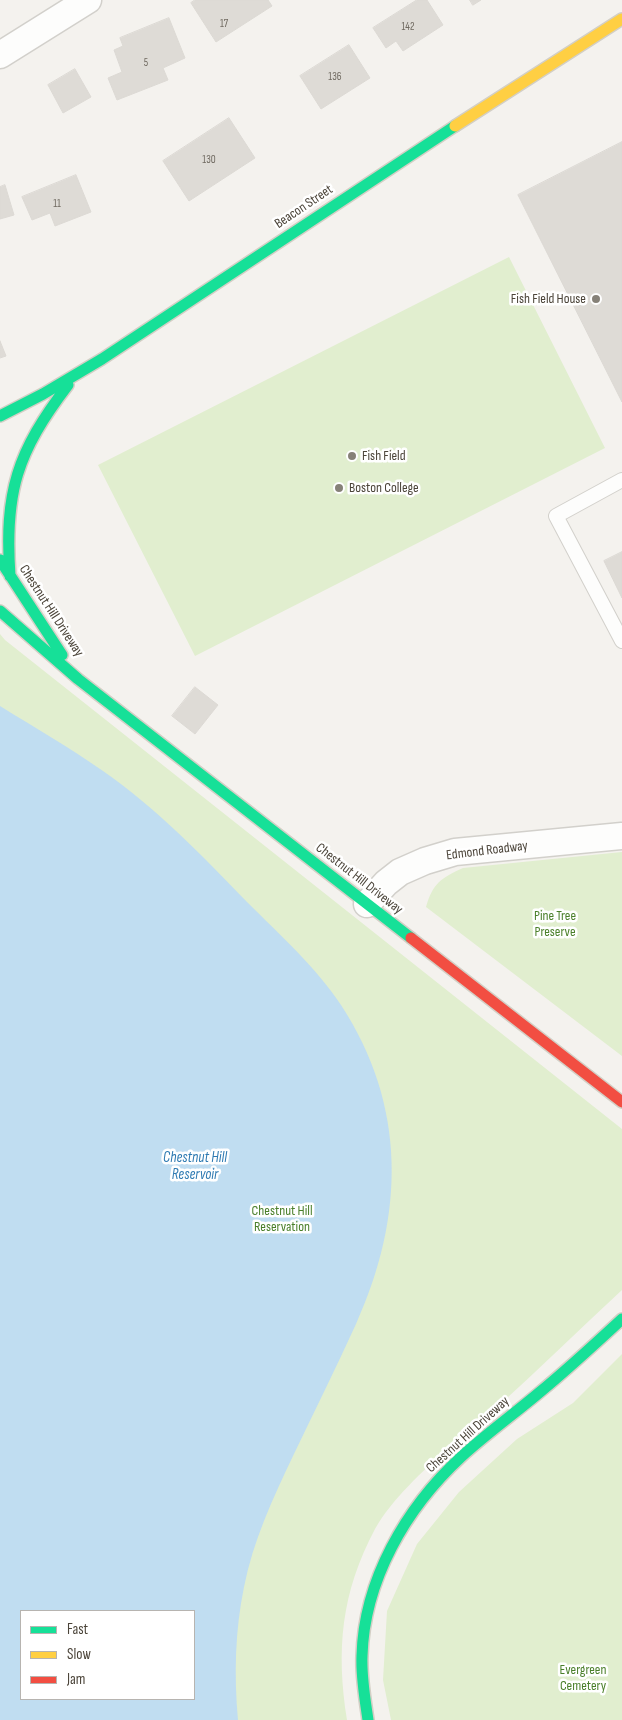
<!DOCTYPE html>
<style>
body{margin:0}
#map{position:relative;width:622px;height:1720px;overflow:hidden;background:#f4f2ee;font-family:"Sofia Sans Condensed",sans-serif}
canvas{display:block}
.legend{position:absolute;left:20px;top:1610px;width:175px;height:90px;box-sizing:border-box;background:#fff;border:1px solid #b7b4b0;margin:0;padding:6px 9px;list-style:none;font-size:15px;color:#4b4439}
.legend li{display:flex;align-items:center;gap:10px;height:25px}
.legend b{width:25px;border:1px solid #b7b4b0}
</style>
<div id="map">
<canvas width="622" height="1720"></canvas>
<ul class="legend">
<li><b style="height:6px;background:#16e098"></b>Fast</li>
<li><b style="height:6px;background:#ffcf43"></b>Slow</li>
<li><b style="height:6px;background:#f24e42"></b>Jam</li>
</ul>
</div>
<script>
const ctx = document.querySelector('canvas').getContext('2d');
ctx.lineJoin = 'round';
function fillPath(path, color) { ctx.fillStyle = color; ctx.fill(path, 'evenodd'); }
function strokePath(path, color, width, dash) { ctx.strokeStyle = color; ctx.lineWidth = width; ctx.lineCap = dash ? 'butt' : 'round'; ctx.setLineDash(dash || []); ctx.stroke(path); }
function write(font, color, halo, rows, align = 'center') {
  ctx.font = font + ' "Sofia Sans Condensed",sans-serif'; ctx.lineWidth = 5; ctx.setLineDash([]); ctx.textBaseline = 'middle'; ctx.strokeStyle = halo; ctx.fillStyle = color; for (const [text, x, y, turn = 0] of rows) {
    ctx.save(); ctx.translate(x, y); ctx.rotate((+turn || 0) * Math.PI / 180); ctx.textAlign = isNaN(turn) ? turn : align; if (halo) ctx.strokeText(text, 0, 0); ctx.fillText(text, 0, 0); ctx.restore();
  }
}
const green = new Path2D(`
 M509,257L605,448L195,656L98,465Z
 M0,634L5,640L622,1129V1290C580,1329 538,1370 495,1409C480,1422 463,1434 448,1448C423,1471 392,1499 375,1529C341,1593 336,1650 347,1720H0ZM21,1611H194V1699H21Z
 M622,852V1056L426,907C433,883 441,878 463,868Z
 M622,1354V1720H391L383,1680L387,1611L417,1544L459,1492L517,1439L573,1403Z`);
const water = new Path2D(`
 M0,706C34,727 70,748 103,771C156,808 202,855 247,902C279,934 316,967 341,1005C407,1106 405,1216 356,1324C336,1368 314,1412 293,1456C273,1498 253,1541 244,1587C235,1631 234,1675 238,1720H0ZM21,1611H194V1699H21Z`);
const building = new Path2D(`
 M195,0H268L272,6L216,42L191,3Z
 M417,0H427L443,25L403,51L396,41L386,48L373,28Z
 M470,0H481L473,5Z
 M169,18L185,58L163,68L168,80L117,100L108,78L122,72L114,50L123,46L120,38Z
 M349,45L370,78L321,109L300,76Z
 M75,69L91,97L63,113L48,85Z
 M229,118L255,158L189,201L163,161Z
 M622,142V402L518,195Z
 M76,175L91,212L55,226L50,213L32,220L22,197Z
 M5,185L14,215L0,219V187Z
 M0,341L6,356L0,358Z
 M622,552V598L604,561Z
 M195,687L218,705L195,734L172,716Z`);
const lane = new Path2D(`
 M622,480L556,516L622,641`);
const street = new Path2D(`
 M0,55L88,0
 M367,904L386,883L400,872L425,861L455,852L622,836`);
const fast = new Path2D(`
 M0,416L43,394L102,359L455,126
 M0,560L62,655
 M10,576C4,492 17,452 68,385
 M0,611L78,679L411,938
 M368,1720C365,1699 361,1677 362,1656C364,1580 406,1508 461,1457C486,1434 514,1414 540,1392C568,1369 595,1344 622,1319`);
const slow = new Path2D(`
 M455,126L622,19`);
const jam = new Path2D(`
 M411,938L622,1102`);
const markers = [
 [596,299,5,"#868178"],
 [352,456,5,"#868178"],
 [339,488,5,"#868178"]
];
const numberNames = [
 ["17",224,24],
 ["142",408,27],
 ["5",146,63],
 ["136",335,77],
 ["130",209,160],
 ["11",57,204]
];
const streetNames = [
 ["Beacon Street",304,207,-34],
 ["Chestnut Hill Driveway",51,611,57],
 ["Edmond Roadway",487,851,-7],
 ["Chestnut Hill Driveway",359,879,38],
 ["Chestnut Hill Driveway",468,1435,-42]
];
const poiNames = [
 ["Fish Field House",586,299,"right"],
 ["Fish Field",362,456],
 ["Boston College",349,488]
];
const parkNames = [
 ["Pine Tree",555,916],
 ["Preserve",555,932],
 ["Chestnut Hill",282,1211],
 ["Reservation",282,1227],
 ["Evergreen",583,1670],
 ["Cemetery",583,1686]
];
const waterNames = [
 ["Chestnut Hill",195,1158],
 ["Reservoir",195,1175]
];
fillPath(green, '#e1eecf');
fillPath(water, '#c0ddf1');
fillPath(building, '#dedbd6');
strokePath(building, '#dcd9d4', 1);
strokePath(lane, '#d2d0cb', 16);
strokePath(street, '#d2d0cb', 29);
strokePath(fast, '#d3cfc5', 14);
strokePath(slow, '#d3cfc5', 14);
strokePath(jam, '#d3cfc5', 14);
strokePath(lane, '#fdfdfc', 14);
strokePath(street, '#fdfdfc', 26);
strokePath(fast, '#16e098', 11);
strokePath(slow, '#ffcf43', 11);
strokePath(jam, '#f24e42', 11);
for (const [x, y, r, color] of markers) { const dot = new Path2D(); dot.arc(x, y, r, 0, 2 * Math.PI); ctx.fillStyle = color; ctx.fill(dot); strokePath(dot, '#fff', 2); }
write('11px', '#706a61', null, numberNames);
write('14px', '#4b4439', '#fff', streetNames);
write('14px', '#4b4439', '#fff', poiNames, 'left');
write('14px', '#4a7f2a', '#fff', parkNames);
write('italic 15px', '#2e7ab2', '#fff', waterNames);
</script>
